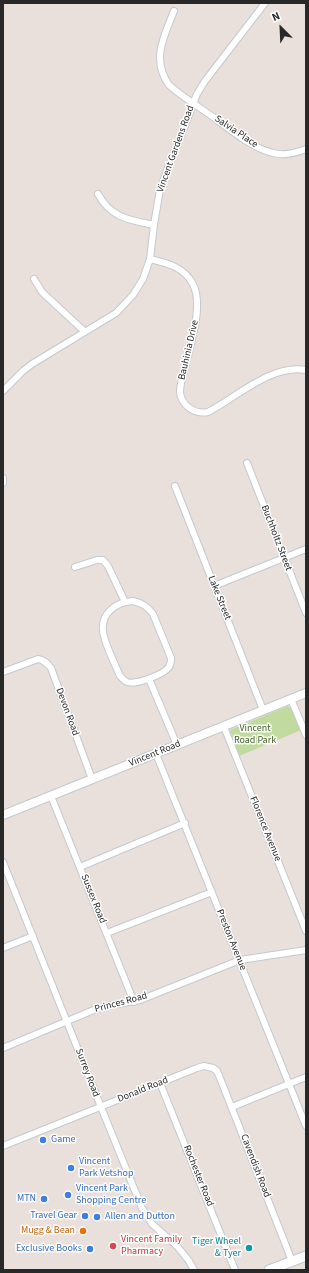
<!DOCTYPE html>
<style>
body{margin:0}
#map{position:relative;width:309px;height:1273px;overflow:hidden;background:#e9e0dc;font-family:"Source Sans 3",sans-serif}
canvas{display:block}
.frame{position:absolute;inset:0;border:4px solid #282828;pointer-events:none}
.north{position:absolute;left:261px;top:8px;width:40px;height:40px;-webkit-text-stroke:3px #fff;paint-order:stroke;rotate:336deg;font-size:11px;font-weight:700;line-height:16px;text-align:center;color:#282828}
.north::after{content:'';display:block;margin:auto;width:14px;height:18px;background:#282828;clip-path:polygon(50% 0,100% 100%,50% 72%,0 100%)}
</style>
<div id="map">
<canvas width="309" height="1273"></canvas>
<div class="frame"></div>
<div class="north">N</div>
</div>
<script>
const ctx = document.querySelector('canvas').getContext('2d');
ctx.lineJoin = 'round';
function fillPath(path, color) { ctx.fillStyle = color; ctx.fill(path, 'evenodd'); }
function strokePath(path, color, width, dash) { ctx.strokeStyle = color; ctx.lineWidth = width; ctx.lineCap = dash ? 'butt' : 'round'; ctx.setLineDash(dash || []); ctx.stroke(path); }
function write(font, color, halo, rows, align = 'center') {
  ctx.font = font + ' "Source Sans 3",sans-serif'; ctx.lineWidth = 3; ctx.setLineDash([]); ctx.textBaseline = 'middle'; ctx.strokeStyle = halo; ctx.fillStyle = color; for (const [text, x, y, turn = 0] of rows) {
    ctx.save(); ctx.translate(x, y); ctx.rotate((+turn || 0) * Math.PI / 180); ctx.textAlign = isNaN(turn) ? turn : align; if (halo) ctx.strokeText(text, 0, 0); ctx.fillText(text, 0, 0); ctx.restore();
  }
}
const green = new Path2D(`
 M288,706L292,710L301,730L239,756L230,730Z`);
const minor = new Path2D(`
 M174,11C164,36 151,60 169,85C181,96 196,105 209,114C227,127 251,148 273,153C284,156 296,153 306,149
 M98,194C111,218 129,220 154,225
 M150,259C167,263 184,267 193,284C204,307 190,344 185,368C183,375 180,384 180,392C181,405 195,415 208,412C237,397 271,364 306,370
 M34,279L42,292L85,332
 M3,391L23,371L32,364L116,313L133,295L143,279L150,259L154,225L160,189L197,94L205,81L265,3
 M247,463L306,613
 M3,478V483
 M175,486L263,710
 M75,567L97,560H103L108,566L125,602
 M214,586L306,549
 M133,601C142,603 147,606 153,614L171,658C171,661 171,664 169,667C163,675 136,685 127,682C124,681 122,678 120,676C115,664 104,643 103,631C101,613 116,602 133,601Z
 M3,672L38,659C44,660 47,663 51,668L92,779
 M149,679L177,745
 M291,699L306,735
 M224,727L306,931
 M156,754L306,1126
 M51,796L134,1002
 M3,862L101,1107L142,1208L152,1224L177,1246L189,1261L194,1270
 M80,867L185,823
 M107,933L212,892
 M3,948L33,936
 M3,1048L96,1009L112,1005L140,1000L240,960L306,950
 M160,1083L235,1270
 M232,1107L306,1077
 M3,1146L197,1068L204,1066L213,1068L217,1071L220,1078L292,1261`);
const tertiary = new Path2D(`
 M3,815L306,693`);
const secondary = new Path2D(`
 M269,1270L306,1256`);
const markers = [
 [43,1140,4,"#3f7fe0"],
 [71,1168,4,"#3f7fe0"],
 [68,1195,4,"#3f7fe0"],
 [44,1199,4,"#3f7fe0"],
 [85,1216,4,"#3f7fe0"],
 [97,1217,4,"#3f7fe0"],
 [83,1231,4,"#e8710a"],
 [113,1246,4,"#e0444e"],
 [249,1248,4,"#0f9aa8"],
 [90,1249,4,"#3f7fe0"]
];
const streetNames = [
 ["Salvia Place",236,132,34],
 ["Vincent Gardens Road",176,149,-70],
 ["Bauhinia Drive",189,350,-77],
 ["Buchholtz Street",276,538,69],
 ["Lake Street",219,598,68],
 ["Devon Road",67,712,70],
 ["Vincent Road",155,754,-22],
 ["Florence Avenue",265,829,68],
 ["Sussex Road",93,899,68],
 ["Preston Avenue",231,940,68],
 ["Princes Road",121,1003,-15],
 ["Surrey Road",87,1073,69],
 ["Donald Road",143,1090,-22],
 ["Cavendish Road",255,1166,69],
 ["Rochester Road",198,1176,68]
];
const parkNames = [
 ["Vincent",255,729],
 ["Road Park",255,741]
];
const shopNames = [
 ["Game",51,1140],
 ["Vincent",79,1162],
 ["Park Vetshop",79,1174],
 ["Vincent Park",76,1189],
 ["Shopping Centre",76,1201],
 ["MTN",36,1199,"right"],
 ["Travel Gear",77,1216,"right"],
 ["Allen and Dutton",105,1217],
 ["Exclusive Books",82,1249,"right"]
];
const foodNames = [
 ["Mugg & Bean",75,1231]
];
const healthNames = [
 ["Vincent Family",121,1240],
 ["Pharmacy",121,1252]
];
const cultureNames = [
 ["Tiger Wheel",241,1242],
 ["& Tyer",241,1254]
];
fillPath(green, '#c1da9e');
strokePath(minor, '#c3c9d1', 8);
strokePath(tertiary, '#c3c9d1', 10);
strokePath(secondary, '#c3c9d1', 11);
strokePath(minor, '#fff', 6);
strokePath(tertiary, '#fff', 8);
strokePath(secondary, '#fff', 9);
for (const [x, y, r, color] of markers) { const dot = new Path2D(); dot.arc(x, y, r, 0, 2 * Math.PI); ctx.fillStyle = color; ctx.fill(dot); strokePath(dot, '#fff', 1.5); }
write('10px', '#282828', '#fff', streetNames);
write('10px', '#3c5d21', '#fff', parkNames);
write('10px', '#366cbe', '#fff', shopNames, 'left');
write('10px', '#c56008', '#fff', foodNames, 'right');
write('10px', '#be3a42', '#fff', healthNames, 'left');
write('10px', '#0d838f', '#fff', cultureNames, 'right');
</script>
